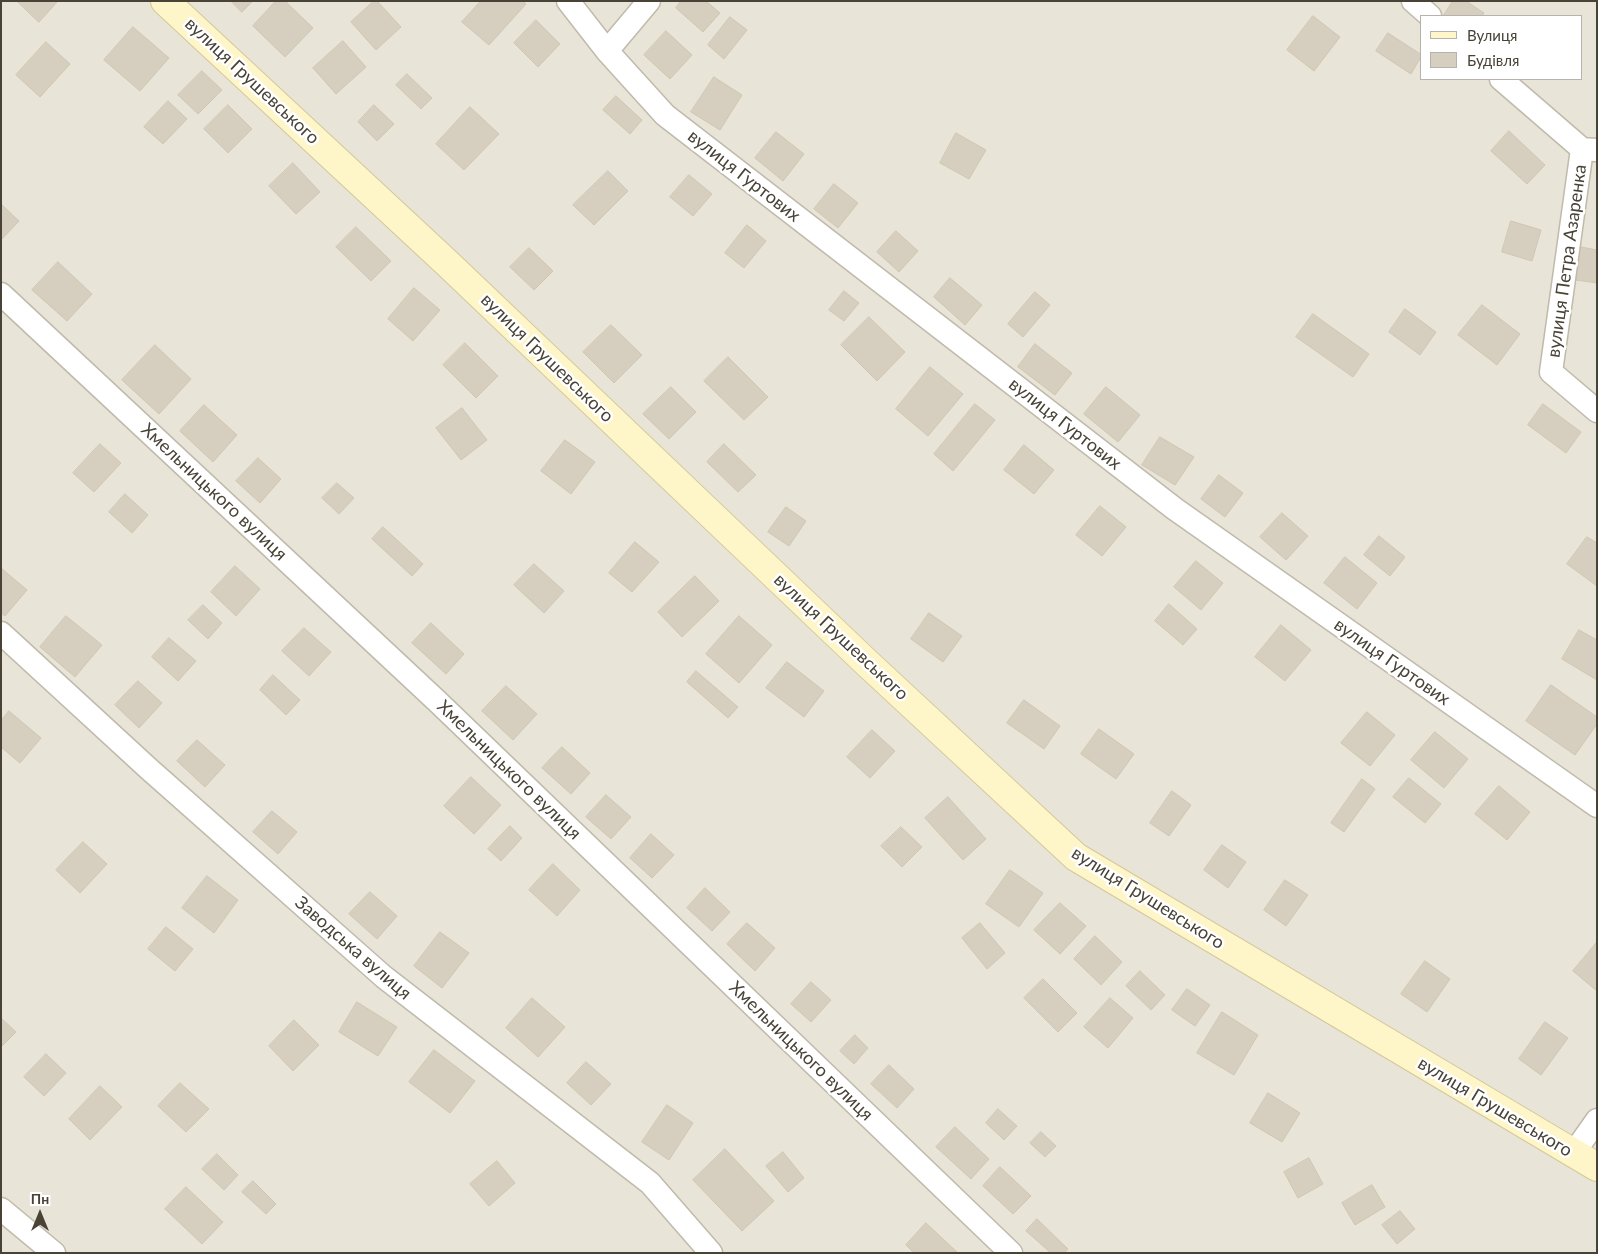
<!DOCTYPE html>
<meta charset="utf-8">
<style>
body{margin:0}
#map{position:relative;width:1598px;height:1254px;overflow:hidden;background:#f4f2e9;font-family:Lato,sans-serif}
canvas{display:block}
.frame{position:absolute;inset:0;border:2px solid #484237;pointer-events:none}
.legend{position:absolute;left:1420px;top:15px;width:162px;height:65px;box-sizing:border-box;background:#fff;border:1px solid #b6b3af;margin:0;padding:6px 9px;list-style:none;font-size:15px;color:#484237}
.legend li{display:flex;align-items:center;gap:10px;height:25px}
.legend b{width:25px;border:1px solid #b6b3af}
.north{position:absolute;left:15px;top:1189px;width:50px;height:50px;-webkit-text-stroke:4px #fff;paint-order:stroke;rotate:0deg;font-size:14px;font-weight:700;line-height:20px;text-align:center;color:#484237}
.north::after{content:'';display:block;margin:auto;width:18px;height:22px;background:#484237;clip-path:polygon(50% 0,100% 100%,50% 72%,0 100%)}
</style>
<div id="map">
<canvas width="1598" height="1254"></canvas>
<div class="frame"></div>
<ul class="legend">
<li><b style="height:6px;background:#fef5c8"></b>Вулиця</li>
<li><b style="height:14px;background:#d6cebe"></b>Будівля</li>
</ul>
<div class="north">Пн</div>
</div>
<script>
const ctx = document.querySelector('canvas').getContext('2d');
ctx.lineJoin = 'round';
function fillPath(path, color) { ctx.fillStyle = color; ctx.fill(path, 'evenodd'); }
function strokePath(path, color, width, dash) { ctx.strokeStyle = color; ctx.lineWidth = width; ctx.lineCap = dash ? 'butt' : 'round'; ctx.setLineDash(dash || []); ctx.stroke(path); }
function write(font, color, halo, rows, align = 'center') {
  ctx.font = font + ' Lato,sans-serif'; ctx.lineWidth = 5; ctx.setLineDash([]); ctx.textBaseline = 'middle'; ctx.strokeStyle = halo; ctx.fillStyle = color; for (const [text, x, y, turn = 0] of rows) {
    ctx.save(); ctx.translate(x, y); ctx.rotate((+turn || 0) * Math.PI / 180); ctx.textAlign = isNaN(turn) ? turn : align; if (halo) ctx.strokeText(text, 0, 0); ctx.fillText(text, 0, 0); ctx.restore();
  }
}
const residential = new Path2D(`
 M1,1H1597V1253H1ZM1422,16H1582V79H1422Z`);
const building = new Path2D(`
 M17,1H58L39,22Z
 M231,1H253L242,12Z
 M276,1H285L313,28L285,57L253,26Z
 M374,1H377L401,27L376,50L351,22Z
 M481,1H523L526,4L489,45L462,22Z
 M681,1H706L720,13L703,32L676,8Z
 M1453,1H1466L1484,13L1482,16H1446L1444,15Z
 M1313,16L1340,37L1314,71L1287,50Z
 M730,17L747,30L724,59L708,45Z
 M536,20L560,44L538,67L514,43Z
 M133,27L169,58L140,91L104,60Z
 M666,31L692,55L670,79L644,55Z
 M1388,33L1422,55L1411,74L1376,51Z
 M343,41L366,67L336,94L313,68Z
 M46,42L70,64L40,97L16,75Z
 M202,71L222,90L198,114L178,95Z
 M407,74L432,98L421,109L396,85Z
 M714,77L742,95L720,130L691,112Z
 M616,96L642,120L630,134L603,110Z
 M168,101L187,119L163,144L144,127Z
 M228,105L252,129L228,153L204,129Z
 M374,105L394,124L377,141L358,122Z
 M470,107L499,134L464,170L436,144Z
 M1509,131L1545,165L1527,184L1491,151Z
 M776,132L804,154L783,181L755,158Z
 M956,133L986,150L969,179L940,163Z
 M293,163L320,192L296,214L269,186Z
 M608,171L628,191L594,225L573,205Z
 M689,175L712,194L693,216L670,197Z
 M834,184L858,203L838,228L814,209Z
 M1,204L19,221L1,240Z
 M1511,221L1541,230L1532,261L1502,252Z
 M747,225L766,241L744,268L725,253Z
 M356,227L391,261L371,281L336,247Z
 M896,231L918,251L899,272L877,252Z
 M1581,247L1597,250V283L1576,280Z
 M529,248L553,271L534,290L510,267Z
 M58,262L92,294L67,321L32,290Z
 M950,278L982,305L965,325L934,297Z
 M414,288L440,310L413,341L388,319Z
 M844,291L859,303L844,321L829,310Z
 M1035,292L1050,305L1023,337L1008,324Z
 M1482,305L1520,334L1497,365L1458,335Z
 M1405,309L1436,332L1420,355L1389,332Z
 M1313,314L1369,354L1353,377L1296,337Z
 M869,317L905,352L877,381L841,345Z
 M611,325L642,355L614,383L583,352Z
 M465,343L498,376L476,398L443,365Z
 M1035,344L1072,373L1055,395L1018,367Z
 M155,345L191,379L159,414L122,380Z
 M728,357L768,397L744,420L704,381Z
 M930,367L963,394L928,436L896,409Z
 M671,387L696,412L669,439L643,414Z
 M1106,387L1140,415L1118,442L1084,414Z
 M975,404L995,420L953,471L934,454Z
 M1543,404L1581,432L1566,453L1528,425Z
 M204,405L237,435L213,462L180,431Z
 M462,408L487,440L461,460L436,428Z
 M1160,437L1194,457L1175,485L1142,465Z
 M565,440L595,462L571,494L541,471Z
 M100,444L121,463L94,492L73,473Z
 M724,444L756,475L738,492L707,462Z
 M1024,445L1054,470L1034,494L1004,470Z
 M258,458L281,479L260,503L236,481Z
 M1219,475L1243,493L1225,517L1201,499Z
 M337,483L354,498L339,514L322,498Z
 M125,494L148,515L132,533L109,512Z
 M1100,506L1126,527L1102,556L1076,535Z
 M786,507L806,521L789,546L768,532Z
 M1282,513L1308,536L1286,560L1260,537Z
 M383,527L423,564L412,576L372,539Z
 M1379,536L1405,557L1390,576L1364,555Z
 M1587,537L1597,543V586L1567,564Z
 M635,542L659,562L632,592L609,573Z
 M1345,557L1377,583L1357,609L1324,583Z
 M1196,561L1223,583L1201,610L1174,587Z
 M534,564L564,591L544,613L514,585Z
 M235,566L260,589L236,616L211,592Z
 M1,568L27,590L5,616L1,613Z
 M695,576L719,601L682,637L658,612Z
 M1169,604L1197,629L1183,645L1155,621Z
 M203,605L222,623L208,639L188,620Z
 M929,613L962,636L943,662L911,639Z
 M66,616L102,645L75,677L40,647Z
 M739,616L772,645L739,683L706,654Z
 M431,623L464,654L446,674L412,643Z
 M1281,625L1311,650L1285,681L1255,657Z
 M304,628L331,652L309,676L282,651Z
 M1579,630L1597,640V680L1562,659Z
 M169,638L196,661L178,681L152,657Z
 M787,662L824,691L804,717L766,688Z
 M696,671L738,707L728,718L687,682Z
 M273,675L300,700L286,715L260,690Z
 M138,681L162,703L139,728L115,705Z
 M1551,685L1597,717V724L1575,755L1526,721Z
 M506,686L537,714L513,740L482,711Z
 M1024,700L1060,726L1044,749L1007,723Z
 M9,711L41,738L20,763L1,747V721Z
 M1367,712L1395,735L1370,766L1341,743Z
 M1099,729L1134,754L1116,779L1081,754Z
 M872,730L895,751L870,778L847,757Z
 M1435,732L1468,759L1444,788L1411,760Z
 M197,740L225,765L205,787L177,761Z
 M562,747L590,773L571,794L542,768Z
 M471,777L501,805L474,834L444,806Z
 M1409,778L1441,804L1425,823L1393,797Z
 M1362,779L1375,789L1344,832L1331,823Z
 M1499,786L1530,812L1507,840L1475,814Z
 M1172,791L1191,805L1169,836L1150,823Z
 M606,795L631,817L611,839L586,817Z
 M948,797L986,839L963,860L925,818Z
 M272,811L297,832L278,854L253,832Z
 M510,826L522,838L501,861L488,849Z
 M901,827L922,847L902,867L881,846Z
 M651,834L674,855L652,878L630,858Z
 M83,842L107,864L80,893L56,870Z
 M1222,845L1246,862L1228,888L1204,870Z
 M553,864L580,890L557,916L529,890Z
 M1010,870L1043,893L1019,927L986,904Z
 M207,876L238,900L214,933L182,908Z
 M1285,880L1308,895L1286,926L1264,910Z
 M705,888L730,912L712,931L687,908Z
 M370,892L397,916L377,939L349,914Z
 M1060,903L1086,926L1060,954L1034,930Z
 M747,923L775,948L755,971L727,944Z
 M980,923L1005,953L987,969L962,938Z
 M166,927L193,949L175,971L148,949Z
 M440,932L469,953L442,988L414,966Z
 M1095,936L1122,962L1101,985L1074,959Z
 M1597,942V991L1573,971Z
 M1425,961L1450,979L1427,1012L1401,994Z
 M1140,971L1165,995L1151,1010L1126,986Z
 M1043,979L1077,1013L1058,1032L1024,998Z
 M811,982L831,1000L811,1022L791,1004Z
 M1187,989L1210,1005L1195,1026L1172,1010Z
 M532,998L565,1027L538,1057L506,1028Z
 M1110,998L1133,1018L1108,1048L1084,1027Z
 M357,1002L397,1027L378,1056L339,1032Z
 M1222,1012L1258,1035L1234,1075L1197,1053Z
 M1,1018L16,1032L1,1047Z
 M294,1020L319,1045L293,1071L269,1046Z
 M1545,1022L1568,1038L1541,1075L1519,1059Z
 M855,1035L868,1048L854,1064L840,1051Z
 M434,1050L475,1081L450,1113L409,1082Z
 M46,1054L66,1073L44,1096L24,1077Z
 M586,1062L611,1084L591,1105L567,1083Z
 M889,1065L914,1089L897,1108L871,1084Z
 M180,1083L209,1109L186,1132L158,1106Z
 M100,1086L122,1107L90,1140L69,1119Z
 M1268,1093L1300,1113L1282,1142L1250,1123Z
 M667,1105L693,1123L669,1160L642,1142Z
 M998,1109L1017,1126L1004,1140L986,1123Z
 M955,1127L989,1159L971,1179L936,1147Z
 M1041,1132L1056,1146L1045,1157L1030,1143Z
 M725,1149L774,1201L742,1231L693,1180Z
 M783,1152L804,1178L788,1192L766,1166Z
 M217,1154L238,1175L224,1190L202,1169Z
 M1309,1158L1323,1184L1298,1198L1284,1172Z
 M497,1161L515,1183L489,1206L470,1184Z
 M1000,1167L1031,1196L1013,1214L983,1186Z
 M253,1181L276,1204L266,1214L242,1192Z
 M1372,1185L1385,1207L1355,1225L1342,1203Z
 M186,1187L223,1222L202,1244L165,1209Z
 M1400,1211L1415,1229L1397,1244L1382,1225Z
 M1037,1219L1068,1249L1064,1253H1051L1026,1231Z
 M926,1223L958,1253H914L906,1245Z`);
const street = new Path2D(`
 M568,1L607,51L665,115L1175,509L1597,806
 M1413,1L1430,16
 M607,51L649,1
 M1501,79L1582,149L1596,150
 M1582,149L1551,372L1597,411
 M1,294L438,702L1011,1253
 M1,633L149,769L384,977L650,1183L711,1253
 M1573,1154L1597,1120
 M1,1209L54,1253`);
const secondary = new Path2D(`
 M165,1L447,263L867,663L1076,857L1597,1167`);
const streetNames = [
 ["вулиця Грушевського",252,81,43],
 ["вулиця Гуртових",744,176,38],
 ["вулиця Петра Азаренка",1567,261,-82],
 ["вулиця Грушевського",547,358,44],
 ["вулиця Гуртових",1065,424,38],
 ["Хмельницького вулиця",214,492,43],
 ["вулиця Грушевського",841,637,43],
 ["вулиця Гуртових",1392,662,35],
 ["Хмельницького вулиця",509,770,44],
 ["вулиця Грушевського",1148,898,32],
 ["Заводська вулиця",353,948,41],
 ["Хмельницького вулиця",801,1051,44],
 ["вулиця Грушевського",1495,1107,31]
];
fillPath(residential, '#e8e4d7');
fillPath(building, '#d6cebe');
strokePath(building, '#d1c7b1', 1);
strokePath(street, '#c0baab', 25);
strokePath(secondary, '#d4c899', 30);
strokePath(street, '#fff', 22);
strokePath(secondary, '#fef5c8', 28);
write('18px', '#484237', '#fff', streetNames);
</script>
